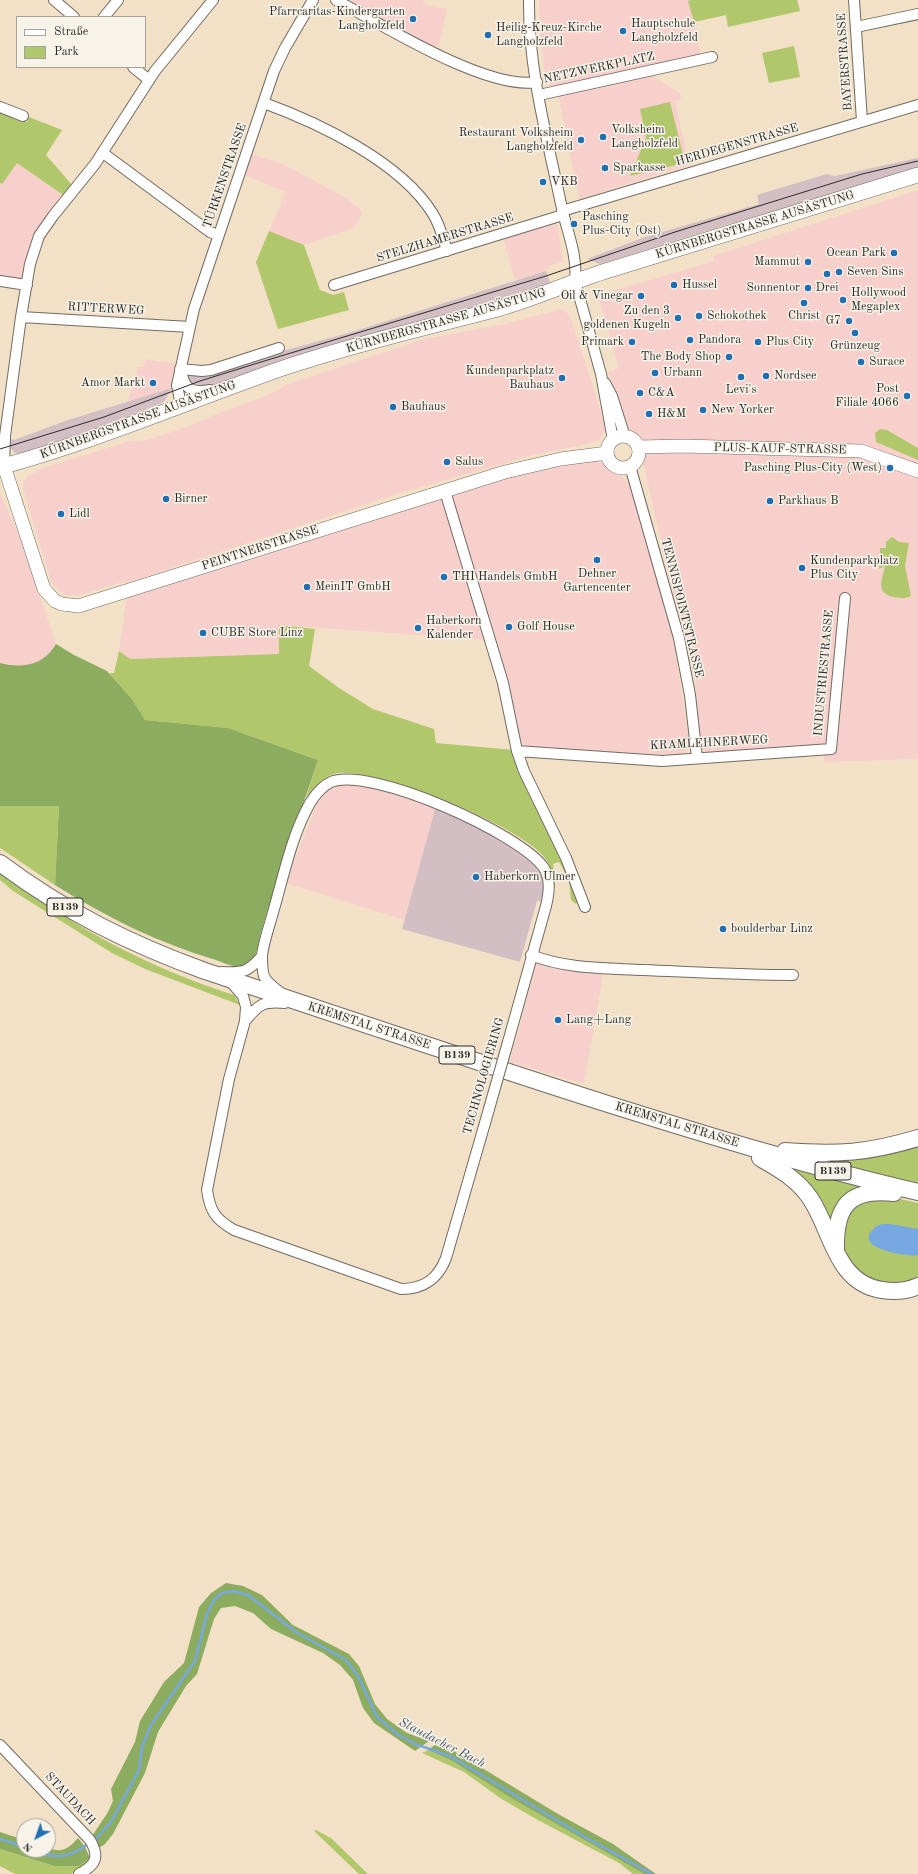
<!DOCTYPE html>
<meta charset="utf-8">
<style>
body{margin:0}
#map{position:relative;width:918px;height:1874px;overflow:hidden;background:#f3e1c7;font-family:"Old Standard TT",serif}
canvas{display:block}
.legend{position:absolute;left:16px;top:16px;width:130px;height:52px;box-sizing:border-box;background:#f7f3e8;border:1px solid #a5a39c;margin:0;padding:5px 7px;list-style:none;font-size:12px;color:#2b2b2b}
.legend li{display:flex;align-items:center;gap:8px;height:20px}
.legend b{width:20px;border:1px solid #a5a39c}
.north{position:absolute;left:16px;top:1818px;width:40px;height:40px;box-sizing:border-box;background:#f7f3e8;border:1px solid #a5a39c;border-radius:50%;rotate:221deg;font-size:11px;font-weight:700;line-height:16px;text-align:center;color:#2b2b2b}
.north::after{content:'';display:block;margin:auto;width:14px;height:18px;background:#1f6fb2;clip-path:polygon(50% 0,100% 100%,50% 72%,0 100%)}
</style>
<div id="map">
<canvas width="918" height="1874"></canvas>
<ul class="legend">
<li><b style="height:5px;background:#fff"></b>Straße</li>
<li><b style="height:11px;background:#b1c76c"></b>Park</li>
</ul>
<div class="north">N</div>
</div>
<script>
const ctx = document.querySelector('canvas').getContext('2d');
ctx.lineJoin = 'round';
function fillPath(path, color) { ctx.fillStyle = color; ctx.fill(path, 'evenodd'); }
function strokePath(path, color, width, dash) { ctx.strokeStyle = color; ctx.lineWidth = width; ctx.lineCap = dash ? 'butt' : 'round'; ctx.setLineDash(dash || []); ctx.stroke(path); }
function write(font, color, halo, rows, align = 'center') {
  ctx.font = font + ' "Old Standard TT",serif'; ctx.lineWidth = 3; ctx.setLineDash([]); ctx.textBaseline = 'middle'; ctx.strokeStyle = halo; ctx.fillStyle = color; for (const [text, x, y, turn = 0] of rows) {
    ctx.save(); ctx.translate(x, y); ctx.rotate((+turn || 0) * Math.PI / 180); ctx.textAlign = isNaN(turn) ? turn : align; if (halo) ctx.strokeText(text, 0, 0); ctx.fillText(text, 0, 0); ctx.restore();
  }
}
const built = new Path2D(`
 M352,0H424L423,4L447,9L439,47L428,44L350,3Z
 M539,0H798L800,11L728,27L726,15L694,22L701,56L555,88L549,84L544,68L540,33Z
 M651,75L680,93L681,99L675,101L689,165L579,199L558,94Z
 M251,154L281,163L348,199L363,212L354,228L304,245L269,231L286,192L244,175Z
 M17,163L63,195L43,221L32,240L26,258L22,277L18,279L0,277V186Z
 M918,190V759L824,762V746L710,755L700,746L695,681L667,570L638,439L626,432L608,372L619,368L598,295L714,261L713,256Z
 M557,221L563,262L551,265L546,271L515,280L503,237Z
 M557,310H564L570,316L590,377L605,426V431L599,440L583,445L533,455L400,493L132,581L123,582L81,595L68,596L61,593L51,582L23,488L24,481L28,476L43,468L130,441L147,440L187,427L219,413L268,395L286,385L424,339L505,324Z
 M146,359L177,364L172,388L128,402L138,367H143Z
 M598,460L619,473L631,486L673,635L689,741L686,751L678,755L620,754L526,746L519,741L450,494L551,466Z
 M0,494L21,539L56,644L50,654L42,660L26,665L12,666L0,663Z
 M443,498L487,640L279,625V654L129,659L119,651L127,596Z
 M345,784L367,786L436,806L405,920L285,883L317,804L328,790Z
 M538,955L605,964L584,1084L510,1062Z`);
const industrial = new Path2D(`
 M918,158V170L726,225L600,264L587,259L645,237L759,204L757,195L827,174L835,176Z
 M546,271L551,285L358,340L204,388L196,386L189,381L187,374L211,371L355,331Z
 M172,388L164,402L99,429L18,454L15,453L11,448L10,439L14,440L68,420Z
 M436,806L474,825L518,850L532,863L541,874L544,888L541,901H537L520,962L402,929Z`);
const green = new Path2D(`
 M692,0H797L800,11L728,27L726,15L694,22L688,1Z
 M794,46L800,77L769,83L762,53Z
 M670,102L685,163L630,176L646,138L640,109Z
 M0,112L27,122L29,117L62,130L46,155L72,185L63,195L17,163L2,184L0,183Z
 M269,231L304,245L320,290L333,295L344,292L349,310L278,329L256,262Z
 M880,429L887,430L918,448V460L876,442L875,433Z
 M892,537L899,542L909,543L905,566L911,596C905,599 900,598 894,597C875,593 882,580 885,566L879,569L880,548H886V542Z
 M279,625L315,629L309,666L339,688L373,709L434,729L436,743L514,750C529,803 559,849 579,900L576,904L571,900L569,880L559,862L553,864L555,886L551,897C552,884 554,872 547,861C528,828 378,769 340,773C325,774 315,786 306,797L318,760L228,728L145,720L132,699L109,673H114L119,651L130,659L279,654Z
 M0,806H59L55,885L0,848Z
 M0,872C71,926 149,968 234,995L240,1005L145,969L112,953L13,891L0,880Z
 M918,1142V1183L814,1158Z
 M787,1167L867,1187C844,1198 834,1201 831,1229Z
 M874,1196L900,1199L918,1203V1277C891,1292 851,1280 843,1248C841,1243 843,1235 844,1229C844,1221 845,1213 852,1207C858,1203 868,1200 874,1196Z
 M428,1750L452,1761L514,1800L644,1874H633L619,1863L536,1819L500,1798L464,1772L422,1753Z
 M316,1830L331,1838L368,1874H359L314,1831Z
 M0,1849L54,1866H78L90,1858L88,1862L71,1874H15L0,1866Z`);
const forest = new Path2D(`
 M56,644L74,655L107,671L132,699L145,720L228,728L318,760C299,817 278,874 261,932C258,943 257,962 245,966C236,969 224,963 216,960C158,943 106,917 55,885L59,806H0V663C23,669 44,665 56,644Z
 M226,1583L243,1586L262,1595L293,1625L349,1654L359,1666L375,1704L387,1719L407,1733L429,1741L415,1751L374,1723L363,1708L353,1680L340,1665L323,1653L271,1629L253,1613L235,1606L221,1608L214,1619L197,1674L186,1686L158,1732L145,1773L113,1834L105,1844L99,1848L92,1836L108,1812L113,1801L111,1789L135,1742L140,1721L164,1682L184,1663L199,1607L211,1593Z
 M439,1742L558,1814L613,1844L656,1874H644L514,1800L452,1761L428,1750Z
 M0,1832L24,1840V1850H48V1848C63,1853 68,1849 78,1838L85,1847L90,1858L79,1866H54L0,1849Z`);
const water = new Path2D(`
 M882,1224H891L918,1229V1255C908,1257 873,1251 869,1240C869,1238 869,1236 869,1234L875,1227Z`);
const stream = new Path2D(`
 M0,1839L24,1847
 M94,1841L111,1822L139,1770L142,1747L151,1725L195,1661L207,1614L213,1601L222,1593L233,1591L248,1595L296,1632L346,1660L358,1676L377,1717L397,1734L415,1744L450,1756L583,1836L652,1874
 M33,1850C57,1859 67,1859 88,1844`);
const minor = new Path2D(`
 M54,0L74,17
 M336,0C381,24 487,91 537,82
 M529,0C528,68 547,137 561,204C566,229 578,255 575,281L601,374L613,440
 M854,0L862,121
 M104,17L118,0
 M856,27L918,14
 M133,67L149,80
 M539,95L712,57
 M264,103C319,123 401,162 433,214C440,225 443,238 447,251
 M0,107L23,116
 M103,153L210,232L218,235
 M562,211L918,105
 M0,281L27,285
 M334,285L563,215
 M21,317L190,327
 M180,369L202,371L211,370L279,348
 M181,371C185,390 191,393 210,390
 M605,383L612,396L625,437
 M181,405L177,385L194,309L274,71L285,48L313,0
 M4,466L5,436L21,317L30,264L39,236L53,216L95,164L155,71L213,0
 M630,466L679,638L690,695L697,758
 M445,491L503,683L517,751L524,771L566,858L585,907
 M517,751L662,761L831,749L845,598
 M531,955C566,969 606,968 643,970C693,972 743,975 793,975
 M222,972C244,973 248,972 262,956
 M230,981L243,996L246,1007L245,1021L229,1079L207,1190C210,1211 215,1219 234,1230L401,1289C424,1289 438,1279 446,1258L489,1109
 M281,993C276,989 267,983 264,976C262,971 262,961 262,955C264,940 270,924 274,909C284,874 292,835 310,803C315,795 322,786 331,782C371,766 521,834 544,868C551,880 549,893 546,906L508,1042
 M245,1021C259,1004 263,1001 285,1003
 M0,1745L90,1840C100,1857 96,1865 79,1874`);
const tertiary = new Path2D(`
 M607 452a16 16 0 1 1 32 0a16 16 0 1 1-32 0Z
 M638,447L684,446L861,451L918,471
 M4,466L44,589L55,601L62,604L79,606L88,603L505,472L561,459L607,453`);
const secondary = new Path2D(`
 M0,467C96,441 189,401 283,368C352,345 423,328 494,310C534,299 570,282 609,270L918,175`);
const primary = new Path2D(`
 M0,863C64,911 130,944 205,971C341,1016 476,1062 611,1105C713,1137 814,1168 918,1192
 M785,1151C838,1155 868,1153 918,1138
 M760,1158C779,1169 797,1179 810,1198C832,1230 835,1283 882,1290C894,1292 907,1291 918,1286
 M836,1250C835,1207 848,1188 894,1193`);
const tram = new Path2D(`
 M0,449L104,417L200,381L261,362L546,276L675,232L862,174L918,161`);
const minorBridge = new Path2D(`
 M489,1109L508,1042`);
const markers = [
 [413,19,4,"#1f6fb2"],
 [623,31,4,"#1f6fb2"],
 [488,35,4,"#1f6fb2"],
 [603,137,4,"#1f6fb2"],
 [581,140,4,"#1f6fb2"],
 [605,168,4,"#1f6fb2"],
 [543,182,4,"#1f6fb2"],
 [574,224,4,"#1f6fb2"],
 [894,253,4,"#1f6fb2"],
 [808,262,4,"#1f6fb2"],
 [839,272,4,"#1f6fb2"],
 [827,274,4,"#1f6fb2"],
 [674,285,4,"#1f6fb2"],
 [808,288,4,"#1f6fb2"],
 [641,296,4,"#1f6fb2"],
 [843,300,4,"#1f6fb2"],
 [804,303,4,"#1f6fb2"],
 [699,316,4,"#1f6fb2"],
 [678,318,4,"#1f6fb2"],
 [849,321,4,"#1f6fb2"],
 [855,333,4,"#1f6fb2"],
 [690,340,4,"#1f6fb2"],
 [632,342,4,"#1f6fb2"],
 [758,342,4,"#1f6fb2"],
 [729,357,4,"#1f6fb2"],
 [861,362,4,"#1f6fb2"],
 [655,373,4,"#1f6fb2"],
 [766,376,4,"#1f6fb2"],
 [741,377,4,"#1f6fb2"],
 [562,378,4,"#1f6fb2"],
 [153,383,4,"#1f6fb2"],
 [640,393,4,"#1f6fb2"],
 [907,396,4,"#1f6fb2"],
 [393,407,4,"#1f6fb2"],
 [703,410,4,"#1f6fb2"],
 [649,414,4,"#1f6fb2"],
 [447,462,4,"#1f6fb2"],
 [890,468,4,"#1f6fb2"],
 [166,499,4,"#1f6fb2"],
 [770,501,4,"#1f6fb2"],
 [61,514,4,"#1f6fb2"],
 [597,560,4,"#1f6fb2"],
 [802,568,4,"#1f6fb2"],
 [444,577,4,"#1f6fb2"],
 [307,587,4,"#1f6fb2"],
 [509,627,4,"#1f6fb2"],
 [418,628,4,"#1f6fb2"],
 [203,633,4,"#1f6fb2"],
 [476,877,4,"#1f6fb2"],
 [723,929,4,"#1f6fb2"],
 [558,1020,4,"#1f6fb2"]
];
const shields = [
 [65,907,36],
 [457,1055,36],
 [833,1171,36]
];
const shieldNames = [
 ["B139",65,907],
 ["B139",457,1055],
 ["B139",833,1171]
];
const poiNames = [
 ["Pfarrcaritas-Kindergarten",405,12,"right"],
 ["Langholzfeld",405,26,"right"],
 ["Hauptschule",631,24],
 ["Langholzfeld",631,38],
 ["Heilig-Kreuz-Kirche",496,28],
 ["Langholzfeld",496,42],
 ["Volksheim",611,130],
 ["Langholzfeld",611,144],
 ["Restaurant Volksheim",573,133,"right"],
 ["Langholzfeld",573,147,"right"],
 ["Sparkasse",613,168],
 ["VKB",551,182],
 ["Pasching",582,217],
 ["Plus-City (Ost)",582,231],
 ["Ocean Park",886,253,"right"],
 ["Mammut",800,262,"right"],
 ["Seven Sins",847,272],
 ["Hussel",682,285],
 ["Sonnentor",800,288,"right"],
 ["Drei",827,288,"center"],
 ["Hollywood",851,293],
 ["Megaplex",851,307],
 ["Oil & Vinegar",633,296,"right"],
 ["Zu den 3",670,311,"right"],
 ["goldenen Kugeln",670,325,"right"],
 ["Schokothek",707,316],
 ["Christ",804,316,"center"],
 ["G7",841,321,"right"],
 ["Pandora",698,340],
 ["Primark",624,342,"right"],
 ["Plus City",766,342],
 ["Grünzeug",855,346,"center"],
 ["The Body Shop",721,357,"right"],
 ["Surace",869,362],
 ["Kundenparkplatz",554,371,"right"],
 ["Bauhaus",554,385,"right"],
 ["Urbann",663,373],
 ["Nordsee",774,376],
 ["Amor Markt",145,383,"right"],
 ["Post",899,389,"right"],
 ["Filiale 4066",899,403,"right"],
 ["Levi's",741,390,"center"],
 ["C&A",648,393],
 ["Bauhaus",401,407],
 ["New Yorker",711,410],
 ["H&M",657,414],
 ["Salus",455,462],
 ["Pasching Plus-City (West)",882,468,"right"],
 ["Birner",174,499],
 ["Parkhaus B",778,501],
 ["Lidl",69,514],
 ["Kundenparkplatz",810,561],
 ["Plus City",810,575],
 ["Dehner",597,574,"center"],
 ["Gartencenter",597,588,"center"],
 ["THI Handels GmbH",452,577],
 ["MeinIT GmbH",315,587],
 ["Haberkorn",426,621],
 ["Kalender",426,635],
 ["Golf House",517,627],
 ["CUBE Store Linz",211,633],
 ["Haberkorn Ulmer",484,877],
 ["boulderbar Linz",731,929],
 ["Lang+Lang",566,1020]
];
const streetNames = [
 ["BAYERSTRASSE",845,62,-94],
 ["NETZWERKPLATZ",599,68,-12],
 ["HERDEGENSTRASSE",737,145,-16],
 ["TÜRKENSTRASSE",225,176,-71],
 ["KÜRNBERGSTRASSE AUSÄSTUNG",755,225,-17],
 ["STELZHAMERSTRASSE",445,238,-17],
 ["RITTERWEG",106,309,3],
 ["KÜRNBERGSTRASSE AUSÄSTUNG",446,321,-16],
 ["KÜRNBERGSTRASSE AUSÄSTUNG",138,420,-20],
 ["PLUS-KAUF-STRASSE",780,449,1],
 ["PEINTNERSTRASSE",260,548,-18],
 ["TENNISPOINTSTRASSE",682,608,76],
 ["INDUSTRIESTRASSE",824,673,-85],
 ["KRAMLEHNERWEG",709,743,-3],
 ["KREMSTAL STRASSE",369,1026,18],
 ["TECHNOLOGIERING",484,1076,-74],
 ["KREMSTAL STRASSE",677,1125,17],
 ["STAUDACH",70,1799,47]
];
const waterNames = [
 ["Staudacher Bach",442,1743,27]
];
fillPath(built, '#f7d0cc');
fillPath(industrial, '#d2bec3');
fillPath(green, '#b1c76c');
fillPath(forest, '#8cac60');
fillPath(water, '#77a8e2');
strokePath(stream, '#77a8e2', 2.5);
strokePath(minor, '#716b62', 12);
strokePath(tertiary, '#716b62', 14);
strokePath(secondary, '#716b62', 16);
strokePath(primary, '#716b62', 18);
strokePath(minor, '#fff', 10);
strokePath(tertiary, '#fff', 13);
strokePath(secondary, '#fff', 15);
strokePath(primary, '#fff', 16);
strokePath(tram, '#2b2b2b', 1);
strokePath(minorBridge, '#716b62', 12, []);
strokePath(minorBridge, '#fff', 10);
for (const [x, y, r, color] of markers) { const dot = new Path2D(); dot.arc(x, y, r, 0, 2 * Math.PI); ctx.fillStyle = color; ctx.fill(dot); strokePath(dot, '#f7f3e8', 1.5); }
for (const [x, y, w] of shields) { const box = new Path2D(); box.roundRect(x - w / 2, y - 9, w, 18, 3); ctx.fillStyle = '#f7f3e8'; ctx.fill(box); strokePath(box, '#2b2b2b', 1); }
write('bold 11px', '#2b2b2b', null, shieldNames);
write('12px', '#2b2b2b', '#f7f3e8', poiNames, 'left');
write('12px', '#2b2b2b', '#f7f3e8', streetNames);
write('italic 13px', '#46576b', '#f7f3e8', waterNames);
</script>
